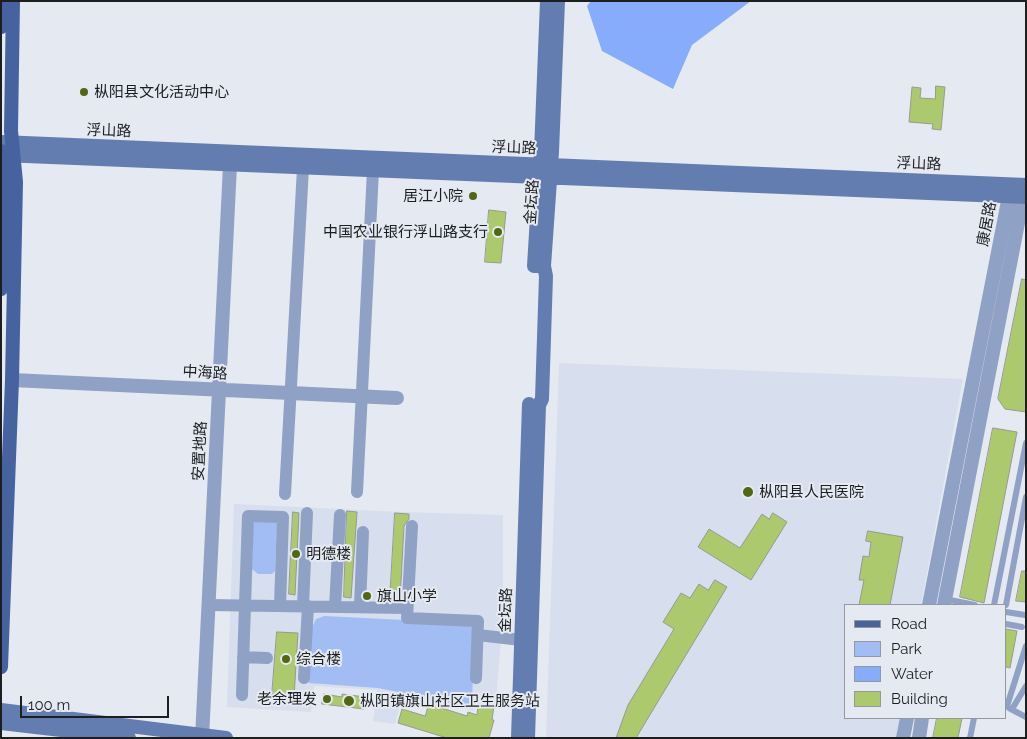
<!DOCTYPE html>
<meta charset="utf-8">
<style>
body{margin:0}
#map{position:relative;width:1027px;height:739px;overflow:hidden;background:#e5e9f1;font-family:Raleway,sans-serif}
canvas{display:block}
.frame{position:absolute;inset:0;border:2px solid #1c1e20;pointer-events:none}
.legend{position:absolute;left:844px;top:604px;width:162px;height:115px;box-sizing:border-box;background:#e5e9f1;border:1px solid #95989d;margin:0;padding:6px 9px;list-style:none;font-size:15px;color:#1c1e20}
.legend li{display:flex;align-items:center;gap:10px;height:25px}
.legend b{width:25px;border:1px solid #95989d}
.scale{position:absolute;left:20px;top:696px;width:149px;height:22px;box-sizing:border-box;border:2px solid #1c1e20;border-top:0;padding-left:6px;font-size:15px;line-height:18px;white-space:nowrap;color:#1c1e20;-webkit-text-stroke:4px #e5e9f1;paint-order:stroke}
</style>
<div id="map">
<canvas width="1027" height="739"></canvas>
<div class="frame"></div>
<ul class="legend">
<li><b style="height:6px;background:#4663a0"></b>Road</li>
<li><b style="height:14px;background:#a2bdf3"></b>Park</li>
<li><b style="height:14px;background:#86acfb"></b>Water</li>
<li><b style="height:14px;background:#acc96d"></b>Building</li>
</ul>
<div class="scale">100 m</div>
</div>
<script>
const ctx = document.querySelector('canvas').getContext('2d');
ctx.lineJoin = 'round';
function fillPath(path, color) { ctx.fillStyle = color; ctx.fill(path, 'evenodd'); }
function strokePath(path, color, width, dash) { ctx.strokeStyle = color; ctx.lineWidth = width; ctx.lineCap = dash ? 'butt' : 'round'; ctx.setLineDash(dash || []); ctx.stroke(path); }
function write(font, color, halo, rows, align = 'center') {
  ctx.font = font + ' Raleway,"Noto Sans SC",sans-serif'; ctx.lineWidth = 4; ctx.setLineDash([]); ctx.textBaseline = 'middle'; ctx.strokeStyle = halo; ctx.fillStyle = color; for (const [text, x, y, turn = 0] of rows) {
    ctx.save(); ctx.translate(x, y); ctx.rotate((+turn || 0) * Math.PI / 180); ctx.textAlign = isNaN(turn) ? turn : align; if (halo) ctx.strokeText(text, 0, 0); ctx.fillText(text, 0, 0); ctx.restore();
  }
}
const built = new Path2D(`
 M559,363L963,379L921,605H846V718H900L896,738H546Z
 M234,504L401,512L503,515V616L496,702L476,699L474,711L403,695L395,724L373,721L377,690L314,686L311,712L227,707Z`);
const green = new Path2D(`
 M253,522H277L275,571L272,574H258L252,569Z
 M324,616L464,623L472,626L474,633L472,707L378,688L309,683L311,630L316,619Z`);
const water = new Path2D(`
 M591,1H751L692,45L673,89L602,51L587,6Z`);
const building = new Path2D(`
 M936,86L945,87L941,130L932,129L933,124L909,122L912,87L921,88L920,98L935,99Z
 M489,210L506,212L501,263L485,262Z
 M1022,279L1026,280V412L1005,409L998,399Z
 M993,428L1017,432L984,603L960,597Z
 M347,511L357,512L351,598L344,597Z
 M293,512L299,513L295,595L289,594Z
 M395,513L409,514V519L404,526L400,600H390Z
 M773,513L787,522L751,580L698,547L709,529L740,548L762,514L769,519Z
 M868,531L903,537L890,605H859L864,580H859L863,556L869,557L871,542L866,541Z
 M1022,571H1026V602L1016,601Z
 M715,580L727,587L636,738H616L628,705L674,629L663,622L681,593L690,598L699,584L708,590Z
 M1006,629L1017,631L1010,668L1006,667Z
 M277,632L298,633L294,697L272,696Z
 M324,694L342,697V694L365,697L364,709L322,704Z
 M429,704L467,716L468,712L477,715L478,704L494,706L492,720H494L489,738H447L398,723L402,709L425,716Z
 M937,718H962L958,738H933Z`);
const service = new Path2D(`
 M945,599L975,605
 M994,605L1026,443
 M1006,605L1026,497
 M1006,612L1025,615
 M1006,624L1022,627
 M1007,706L1026,646
 M1009,708L1026,717
 M1012,709L1026,686
 M970,738L974,718`);
const minor = new Path2D(`
 M357,492L373,170
 M285,494L303,168
 M412,526L407,618L478,621L476,678
 M209,605L407,608
 M303,606L307,513
 M335,607L340,515
 M360,607L363,532
 M478,635L521,640
 M243,657L267,658
 M304,678L308,606
 M242,695L248,516L283,517L280,606`);
const tertiary = new Path2D(`
 M12,380L397,398
 M929,605L1009,196L1016,187
 M944,605L1023,197L1019,187
 M202,738L230,165
 M903,738L907,718
 M919,738L922,718`);
const secondary = new Path2D(`
 M1,142L1026,185
 M2,155L1026,197
 M544,266H534L541,152L547,1
 M1,710L226,738
 M1,723L129,738
 M518,738L529,404
 M528,738L539,405L542,399L546,276L544,266L552,152L558,1`);
const primary = new Path2D(`
 M1,27L2,1
 M1,151L5,181L1,289
 M1,667L12,380L16,182L11,131L13,1`);
const markers = [
 [84,92,5,"#526714"],
 [473,196,5,"#526714"],
 [498,232,5,"#526714"],
 [748,492,6,"#526714"],
 [296,554,5,"#526714"],
 [367,596,5,"#526714"],
 [286,659,5,"#526714"],
 [327,699,5,"#526714"],
 [349,701,6,"#526714"]
];
const poiNames = [
 ["枞阳县文化活动中心",94,92],
 ["居江小院",463,196,"right"],
 ["中国农业银行浮山路支行",488,232,"right"],
 ["枞阳县人民医院",759,492],
 ["明德楼",306,554],
 ["旗山小学",377,596],
 ["综合楼",296,659],
 ["老余理发",317,699,"right"],
 ["枞阳镇旗山社区卫生服务站",360,701]
];
const streetNames = [
 ["浮山路",109,131,2],
 ["浮山路",514,148,2],
 ["浮山路",919,164,2],
 ["金坛路",532,202,-86],
 ["康居路",987,224,-79],
 ["中海路",205,373,3],
 ["安置地路",200,451,-87],
 ["金坛路",506,610,-88]
];
fillPath(built, '#d7deed');
fillPath(green, '#a2bdf3');
fillPath(water, '#86acfb');
fillPath(building, '#acc96d');
strokePath(building, '#979a92', 1);
strokePath(service, '#8fa1c4', 6);
strokePath(minor, '#8fa1c4', 12);
strokePath(tertiary, '#8fa1c4', 14);
strokePath(secondary, '#647db0', 14);
strokePath(primary, '#4663a0', 14);
for (const [x, y, r, color] of markers) { const dot = new Path2D(); dot.arc(x, y, r, 0, 2 * Math.PI); ctx.fillStyle = color; ctx.fill(dot); strokePath(dot, '#e5e9f1', 2); }
write('15px', '#1c1e20', '#e5e9f1', poiNames, 'left');
write('15px', '#1c1e20', '#e5e9f1', streetNames);
</script>
